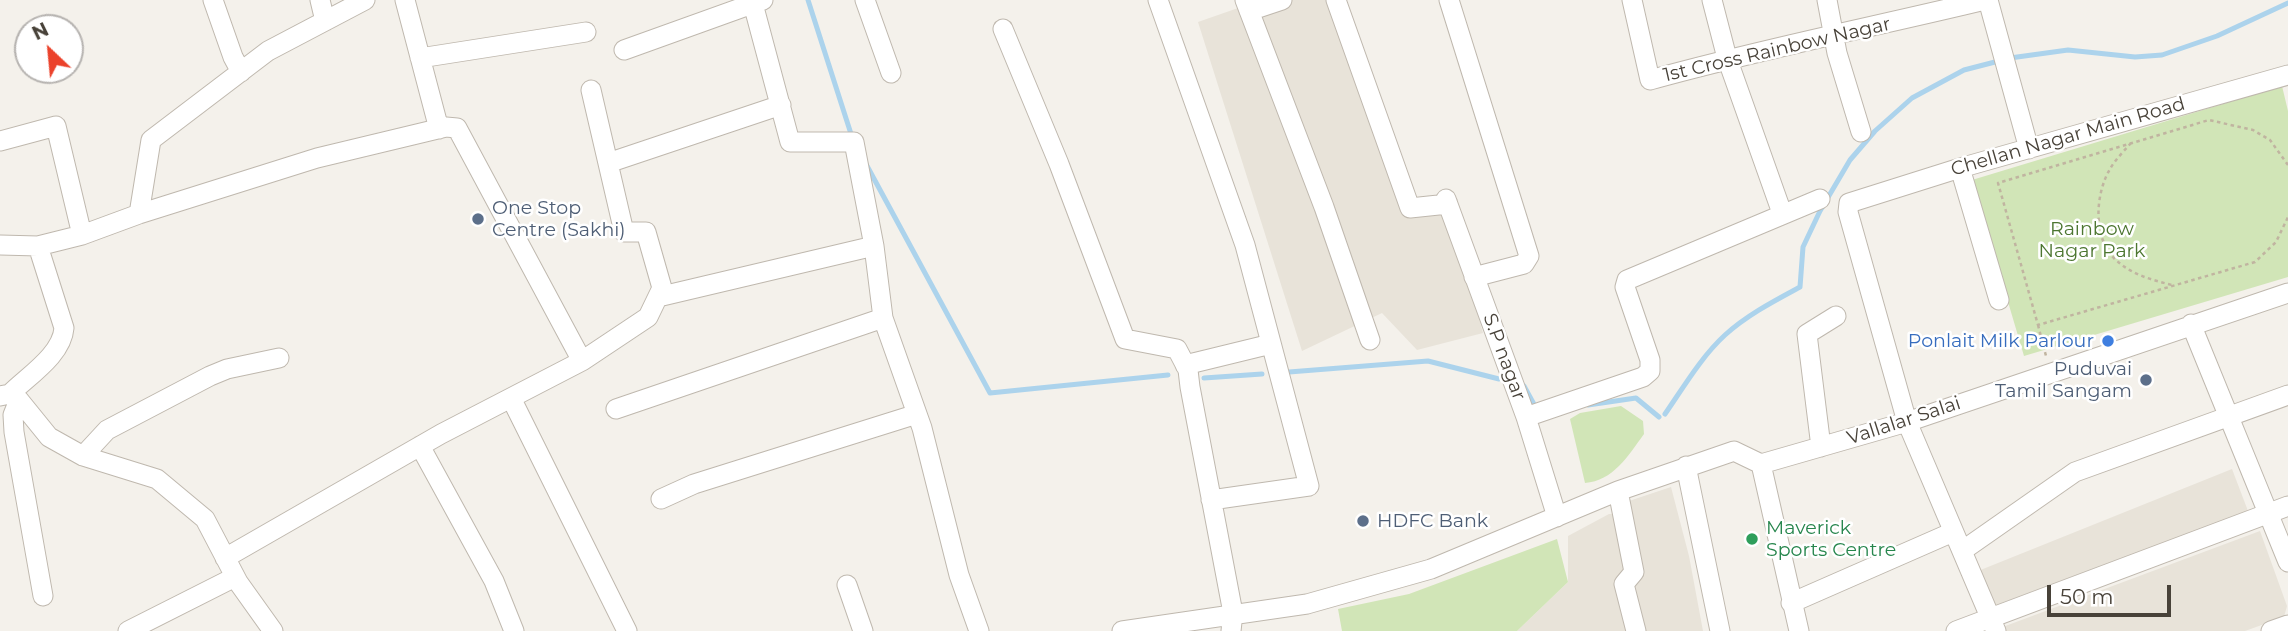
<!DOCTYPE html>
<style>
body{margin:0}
#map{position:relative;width:2288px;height:631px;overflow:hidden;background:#f4f1eb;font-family:Montserrat,sans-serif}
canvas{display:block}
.north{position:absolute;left:14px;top:14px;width:70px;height:70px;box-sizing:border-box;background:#fff;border:2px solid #b6b3b0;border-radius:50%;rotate:334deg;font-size:19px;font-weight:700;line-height:28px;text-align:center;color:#484239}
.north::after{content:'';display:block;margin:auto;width:24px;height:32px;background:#eb422b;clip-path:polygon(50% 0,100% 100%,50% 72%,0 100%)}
.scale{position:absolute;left:2047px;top:585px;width:124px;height:32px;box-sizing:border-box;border:4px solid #484239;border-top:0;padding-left:9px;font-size:21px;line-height:24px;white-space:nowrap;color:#484239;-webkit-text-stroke:5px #fff;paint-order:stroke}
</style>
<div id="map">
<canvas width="2288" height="631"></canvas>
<div class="north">N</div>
<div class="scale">50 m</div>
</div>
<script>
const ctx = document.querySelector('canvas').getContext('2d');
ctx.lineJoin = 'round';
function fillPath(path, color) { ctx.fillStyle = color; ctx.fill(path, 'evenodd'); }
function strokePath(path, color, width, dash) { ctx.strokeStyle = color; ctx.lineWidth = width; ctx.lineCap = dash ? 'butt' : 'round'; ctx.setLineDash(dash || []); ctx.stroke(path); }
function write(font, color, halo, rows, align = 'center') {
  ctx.font = font + ' Montserrat,sans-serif'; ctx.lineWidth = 5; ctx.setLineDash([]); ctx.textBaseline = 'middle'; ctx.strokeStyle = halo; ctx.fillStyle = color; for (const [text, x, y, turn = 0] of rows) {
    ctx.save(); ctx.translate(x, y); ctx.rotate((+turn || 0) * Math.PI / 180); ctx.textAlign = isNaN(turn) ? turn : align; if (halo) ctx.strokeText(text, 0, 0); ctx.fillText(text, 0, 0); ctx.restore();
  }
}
const residential = new Path2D(`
 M1261,0H1346L1417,203L1446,199L1483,333L1417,350L1382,313L1302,351L1198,22Z
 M2232,469L2248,511L1991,607L1978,571Z
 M1671,487L1689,556L1703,631H1641L1630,582L1626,502Z
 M1609,514H1617L1631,631H1517L1568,582V536Z
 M2260,531L2287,606L2284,617L2245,631H2001L2000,628Z`);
const green = new Path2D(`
 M2282,86L2288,111V277L2024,356L1972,180Z
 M1621,406L1643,421L1644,434C1628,456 1613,481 1585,483L1570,419L1580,413Z
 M1557,539L1568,582L1517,631H1342L1338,609L1409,594Z`);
const stream = new Path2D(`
 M808,0L852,137
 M2010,58L2068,50L2135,57L2162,55L2217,36L2288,3
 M866,164L990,393L1168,375
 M1289,372L1428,361L1499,379
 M1204,378L1262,374
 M1524,386L1536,408
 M1588,405L1636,398L1659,417
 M1665,414C1683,388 1701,357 1725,335C1747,315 1774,301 1800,287L1803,247L1820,211L1850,160L1875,131L1912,98L1964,70L1995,62`);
const path = new Path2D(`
 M2131,143C2124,151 2115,160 2110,169C2095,194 2092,240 2117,261C2133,275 2152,280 2172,285
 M2288,165L2270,140L2253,130L2209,120L1998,183L2038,325L2255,262L2276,242L2288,217
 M2038,325L2046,356`);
const minor = new Path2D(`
 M213,0L233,57L241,72
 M320,0L325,21
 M405,0L439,129
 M752,0L790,142H854L874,246L883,318L922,428L959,575L979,631
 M865,0L891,73
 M1158,0L1245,245L1309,486L1211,500
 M1245,0L1324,207L1370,340
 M1336,0L1410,208L1448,204
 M1449,0L1529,256L1524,264L1474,277
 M1632,0L1650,80C1761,49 1873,27 1985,0
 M1712,0L1727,58L1782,213
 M1827,0L1837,53L1861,132
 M1988,0L2029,149
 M1249,11L1282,0
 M1003,29L1059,164L1125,339L1177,349L1188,370L1190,387L1233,613L1231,631
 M624,50L763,0
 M420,58L586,32
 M0,141L56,126L82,235
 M608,163L781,105
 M1960,168L1999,300
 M1446,199L1526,417L1557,517
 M139,214L151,140L268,51L365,0
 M0,245L38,246L82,235L139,214L317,158L446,127L457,128L582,361
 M658,297L874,246
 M2191,324L2288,562
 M1185,365L1271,344
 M10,394L19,400L49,437L83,456L157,479L205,519L238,582L273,631
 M0,396L10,394C28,376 62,355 64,328L38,246
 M511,398L627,631
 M19,400L13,415L14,432L43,596
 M616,409L883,318
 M1526,417L1643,377L1650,371V360L1625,287L1627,280L1820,199
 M420,446L494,581L514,631
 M1821,447L1807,334L1836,316
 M83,456L107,430L210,376L227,369L279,358
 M1761,464L1907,422L2288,293
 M1761,464L1799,631
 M1686,466L1720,631
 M1618,491L1634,572L1624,584L1636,631
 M661,499L694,484L917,414
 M1962,551L2075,472L2288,395
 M225,558L441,434L582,361L648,317L662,288L646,232H624L591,90
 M847,585L863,631
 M1791,603L1953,532
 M128,631L235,577
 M1122,631L1307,604L1431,569L1618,491L1734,451L1761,464
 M1956,631L2288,506
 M1996,631L1907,422L1848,212L1849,203L1960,168L2288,75
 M2271,631L2288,625`);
const markers = [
 [478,219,7,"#5c6f8a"],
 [2108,341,7,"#3f7fe0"],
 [2146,380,7,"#5c6f8a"],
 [1363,521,7,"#5c6f8a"],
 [1752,539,7,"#2e9e5b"]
];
const streetNames = [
 ["1st Cross Rainbow Nagar",1777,50,-13],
 ["Chellan Nagar Main Road",2068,137,-16],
 ["S.P nagar",1504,357,70],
 ["Vallalar Salai",1904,421,-18]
];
const serviceNames = [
 ["One Stop",492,208],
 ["Centre (Sakhi)",492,230],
 ["Puduvai",2132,369,"right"],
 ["Tamil Sangam",2132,391,"right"],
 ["HDFC Bank",1377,521]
];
const parkNames = [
 ["Rainbow",2092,229],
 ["Nagar Park",2092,251]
];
const shopNames = [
 ["Ponlait Milk Parlour",2094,341]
];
const leisureNames = [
 ["Maverick",1766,528],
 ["Sports Centre",1766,550]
];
fillPath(residential, '#e8e3d9');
fillPath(green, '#d1e5b7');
strokePath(stream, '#acd3ec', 5);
strokePath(minor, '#bfb8ae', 21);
strokePath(path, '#c0b4a0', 2.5, [3.5, 3.5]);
strokePath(minor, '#fff', 19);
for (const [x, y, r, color] of markers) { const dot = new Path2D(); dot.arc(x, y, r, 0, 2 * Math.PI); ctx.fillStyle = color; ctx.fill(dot); strokePath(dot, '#fff', 2.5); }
write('19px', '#484239', '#fff', streetNames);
write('19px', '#4e5e75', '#fff', serviceNames, 'left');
write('19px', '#4c7630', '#fff', parkNames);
write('19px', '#366cbe', '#fff', shopNames, 'right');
write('19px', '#27864d', '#fff', leisureNames, 'left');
</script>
